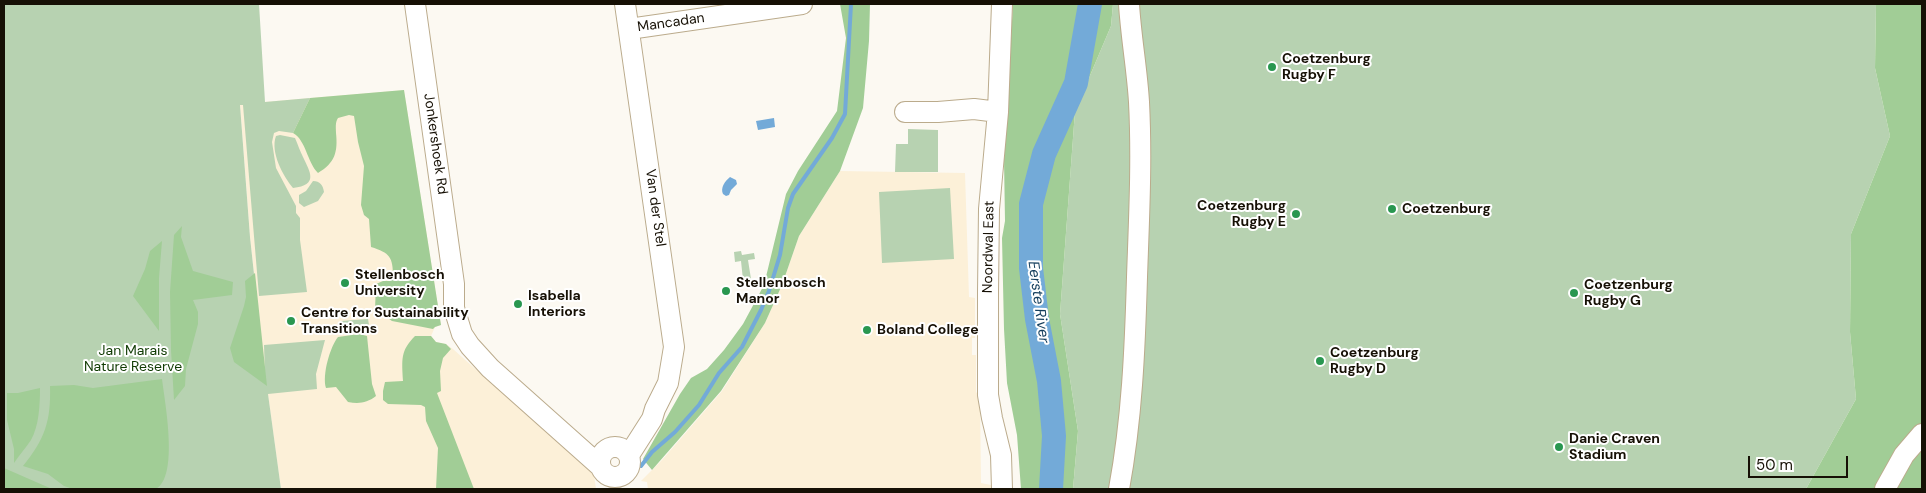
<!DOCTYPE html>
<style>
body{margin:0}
#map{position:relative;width:1926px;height:493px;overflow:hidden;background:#fcf9f2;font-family:"DM Sans",sans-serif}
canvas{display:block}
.frame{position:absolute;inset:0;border:5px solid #161005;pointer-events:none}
.scale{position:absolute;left:1748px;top:456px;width:100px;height:22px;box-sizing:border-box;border:2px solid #161005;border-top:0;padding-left:6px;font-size:15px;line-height:18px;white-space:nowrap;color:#161005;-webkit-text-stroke:4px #fff;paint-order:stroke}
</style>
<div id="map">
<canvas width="1926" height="493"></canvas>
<div class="frame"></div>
<div class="scale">50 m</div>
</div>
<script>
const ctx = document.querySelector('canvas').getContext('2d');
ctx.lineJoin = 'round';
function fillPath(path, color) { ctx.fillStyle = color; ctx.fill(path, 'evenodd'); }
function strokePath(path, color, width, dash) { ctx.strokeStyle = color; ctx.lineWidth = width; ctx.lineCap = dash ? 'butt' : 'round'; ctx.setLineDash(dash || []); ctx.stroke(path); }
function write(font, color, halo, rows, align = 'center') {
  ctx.font = font + ' "DM Sans",sans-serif'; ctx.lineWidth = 4; ctx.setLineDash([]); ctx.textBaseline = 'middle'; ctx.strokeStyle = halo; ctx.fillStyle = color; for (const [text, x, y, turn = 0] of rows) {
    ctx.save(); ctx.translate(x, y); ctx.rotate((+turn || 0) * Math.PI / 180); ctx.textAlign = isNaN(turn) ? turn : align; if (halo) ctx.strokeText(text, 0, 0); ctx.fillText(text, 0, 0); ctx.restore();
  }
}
const built = new Path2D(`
 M404,90L441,325L435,327L431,336L436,342L446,344L453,349L594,475L596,489H281L264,366L250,237L240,104Z
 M840,171L965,173L969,297L975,298V338H972V355H976V392L980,397L981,483L991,485L994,489H648L647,482L641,481L662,460L722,391L765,323L782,285L799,236Z`);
const green = new Path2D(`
 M4,4H259L265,102L310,98L293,133L279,131L274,133L272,142L276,168L296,206V213L300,218V240L307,292L259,296L243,105H240L250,237L265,376L264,345L325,340L316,374L317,389L268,394L281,489H4Z
 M1113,4H1876L1875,68L1890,136L1851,234L1850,332L1856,399L1806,489H1073L1078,431L1060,314L1075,111L1111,26Z
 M908,129L938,130V172H895L896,144H908Z
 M280,135L295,138C298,145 300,151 303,157C310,172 319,185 293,188C283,176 270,152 276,136Z
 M313,181C320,181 323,185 324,192L318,201L304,207L299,203V195L306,191Z
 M950,188L954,259L882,263L879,192Z
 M741,251L742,255L754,253L755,259L748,260L751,279L743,280L741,261L735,262L734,252Z
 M368,319L369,325L342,327L341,321Z`);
const forest = new Path2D(`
 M840,4H870L869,41L863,108L840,171L799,236L782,285L765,323L721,391L652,470L643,459L680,394L691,378L707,369L724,350L743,324L764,285L786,194L798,171L837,111L846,38Z
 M1013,4H1113L1111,26L1075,111L1060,314L1078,431L1073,489H1021L1017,435L1007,383L1004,329L1002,238L1005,221L1004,160Z
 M1876,4H1922V489H1806L1856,399L1850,332L1851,234L1890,136L1875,68Z
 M404,90L441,325L435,327L433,329L392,321L375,309L376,284L383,281H390L393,277C393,257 390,253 371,247L369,219L364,215L361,205L364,166L358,142L354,116L349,115L338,118C335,123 336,127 336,133C338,152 335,163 318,173C307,162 306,140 293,133L310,98Z
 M182,226L181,237L193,271L233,282L232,295L193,300L198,312V324L186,369L185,386L174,400L171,350L170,292L174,235Z
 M162,241L159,278V331L133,296L145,269L150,251Z
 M255,273L267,386L234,362L230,348L244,306L246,297L245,281Z
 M359,334L367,336L372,384L376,396C367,403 359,404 348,402L336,387L326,388C322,375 330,347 338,337Z
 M415,336H431L436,342L446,344L451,349L443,358L440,371L441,391L437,393L474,489H436L438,448L426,421L425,407L421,405L388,404L383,400V391L385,382L403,381C402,360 400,351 415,336Z
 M162,379C165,403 179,476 156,489H73L64,486L48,474L23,466C45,439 51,421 50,386L74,385L93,388Z
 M40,388C40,405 39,426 31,440C26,448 19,455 14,463V449L7,420V393H18Z
 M4,468L52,489H4Z`);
const water = new Path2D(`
 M774,118L775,127L758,130L756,121Z
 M730,177L736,180L737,184L731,190L729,195L726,196L723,194C720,188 725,181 730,177Z`);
const stream = new Path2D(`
 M641,466L652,452L675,432L699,405L719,373L742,347L761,310L769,291L780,255L788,208L793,194L832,138L845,114L851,4`);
const river = new Path2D(`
 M1051,489L1054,436L1049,381L1037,319L1031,268V204L1044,154L1076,83L1090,4`);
const minor = new Path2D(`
 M415,4L454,284V308L462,334L470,346L490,368L600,466
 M625,4L674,347L668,383L655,409L652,419L629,455
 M1002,4L998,112L989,209L988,292V395L992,418L1001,455L1002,489
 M629,29L802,4
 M905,112H938L974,109L998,112
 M600 462a15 15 0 1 1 30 0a15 15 0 1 1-30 0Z
 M1119,489C1132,419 1135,348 1137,277C1139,219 1142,161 1139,102C1137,69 1131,37 1129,4
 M1885,489L1904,455L1922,434`);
const markers = [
 [1272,67,5,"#299750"],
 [1392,209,5,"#299750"],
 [1296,214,5,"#299750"],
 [345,283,5,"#299750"],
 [726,291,5,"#299750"],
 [1574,293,5,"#299750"],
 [518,304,5,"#299750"],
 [291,321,5,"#299750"],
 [867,330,5,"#299750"],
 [1320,361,5,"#299750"],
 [1559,447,5,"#299750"]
];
const streetNames = [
 ["Mancadan",671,23,-8],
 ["Jonkershoek Rd",435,144,82],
 ["Van der Stel",655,208,82],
 ["Noordwal East",989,247,-89]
];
const poiNames = [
 ["Coetzenburg",1282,59],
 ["Rugby F",1282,75],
 ["Coetzenburg",1286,206,"right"],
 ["Rugby E",1286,222,"right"],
 ["Coetzenburg",1402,209],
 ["Stellenbosch",355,275],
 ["University",355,291],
 ["Stellenbosch",736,283],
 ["Manor",736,299],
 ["Coetzenburg",1584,285],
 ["Rugby G",1584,301],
 ["Isabella",528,296],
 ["Interiors",528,312],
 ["Centre for Sustainability",301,313],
 ["Transitions",301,329],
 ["Boland College",877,330],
 ["Coetzenburg",1330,353],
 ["Rugby D",1330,369],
 ["Danie Craven",1569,439],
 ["Stadium",1569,455]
];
const parkNames = [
 ["Jan Marais",133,351],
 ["Nature Reserve",133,367]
];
const waterNames = [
 ["Eerste River",1038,302,82]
];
fillPath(built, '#fcf0d8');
fillPath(green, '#b7d2b1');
fillPath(forest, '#a1cd96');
fillPath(water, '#73aad8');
strokePath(stream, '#73aad8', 4);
strokePath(river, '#73aad8', 24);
strokePath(minor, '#bbab8c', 22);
strokePath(minor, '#fff', 20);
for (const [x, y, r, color] of markers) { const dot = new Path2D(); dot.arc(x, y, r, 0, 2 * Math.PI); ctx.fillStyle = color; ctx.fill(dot); strokePath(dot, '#fff', 2); }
write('14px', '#161005', '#fff', streetNames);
write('bold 14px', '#161005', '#fff', poiNames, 'left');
write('14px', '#103b03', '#fff', parkNames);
write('italic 15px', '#133d5c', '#fff', waterNames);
</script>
